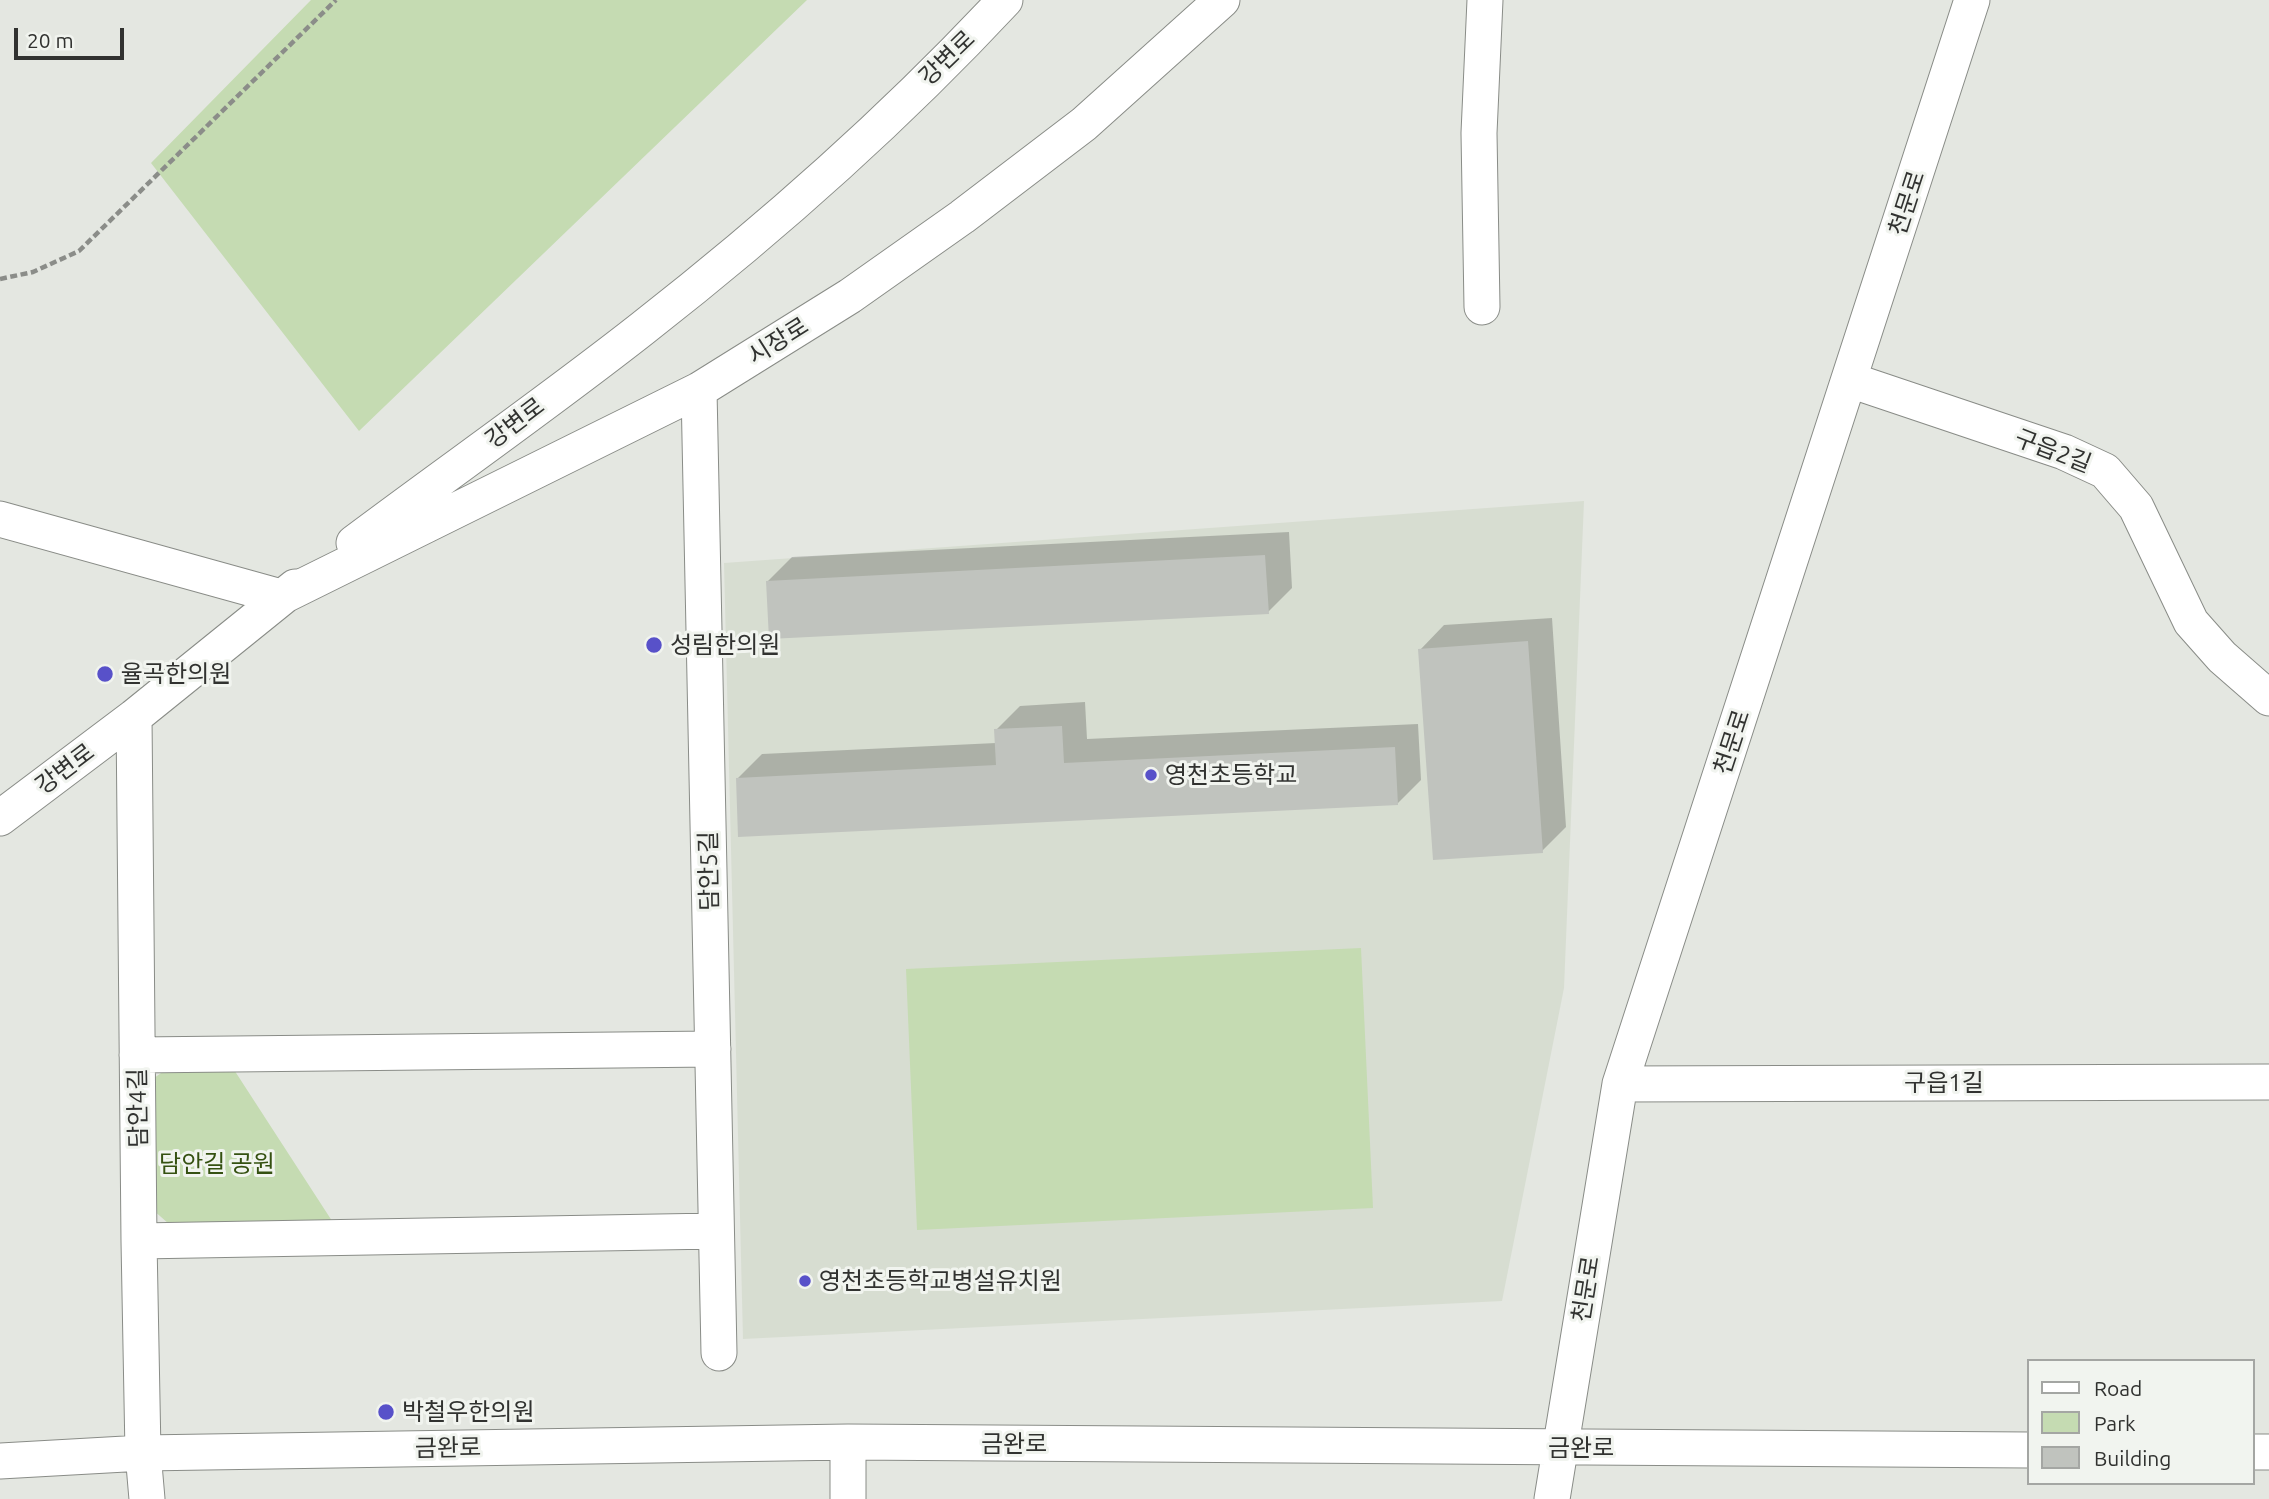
<!DOCTYPE html>
<meta charset="utf-8">
<style>
body{margin:0}
#map{position:relative;width:2269px;height:1499px;overflow:hidden;background:#e4e7e1;font-family:Ubuntu,sans-serif}
canvas{display:block}
.legend{position:absolute;left:2027px;top:1359px;width:228px;height:126px;box-sizing:border-box;background:#f1f4ef;border:2px solid #a4a6a3;margin:0;padding:9px 12px;list-style:none;font-size:21px;color:#313230}
.legend li{display:flex;align-items:center;gap:14px;height:35px}
.legend b{width:35px;border:2px solid #a4a6a3}
.scale{position:absolute;left:14px;top:28px;width:110px;height:32px;box-sizing:border-box;border:4px solid #313230;border-top:0;padding-left:9px;font-size:21px;line-height:24px;white-space:nowrap;color:#313230;-webkit-text-stroke:5px #f1f4ef;paint-order:stroke}
</style>
<div id="map">
<canvas width="2269" height="1499"></canvas>
<ul class="legend">
<li><b style="height:9px;background:#fff"></b>Road</li>
<li><b style="height:19px;background:#c5dbb2"></b>Park</li>
<li><b style="height:19px;background:#c0c3be"></b>Building</li>
</ul>
<div class="scale">20 m</div>
</div>
<script>
const ctx = document.querySelector('canvas').getContext('2d');
ctx.lineJoin = 'round';
function fillPath(path, color) { ctx.fillStyle = color; ctx.fill(path, 'evenodd'); }
function strokePath(path, color, width, dash) { ctx.strokeStyle = color; ctx.lineWidth = width; ctx.lineCap = dash ? 'butt' : 'round'; ctx.setLineDash(dash || []); ctx.stroke(path); }
function write(font, color, halo, rows, align = 'center') {
  ctx.font = font + ' Ubuntu,"Noto Sans KR",sans-serif'; ctx.lineWidth = 6; ctx.setLineDash([]); ctx.textBaseline = 'middle'; ctx.strokeStyle = halo; ctx.fillStyle = color; for (const [text, x, y, turn = 0] of rows) {
    ctx.save(); ctx.translate(x, y); ctx.rotate((+turn || 0) * Math.PI / 180); ctx.textAlign = isNaN(turn) ? turn : align; if (halo) ctx.strokeText(text, 0, 0); ctx.fillText(text, 0, 0); ctx.restore();
  }
}
const built = new Path2D(`
 M1584,501L1564,988L1502,1301L743,1339L724,563Z`);
const green = new Path2D(`
 M311,0H807L359,431L151,163Z
 M1361,948L1373,1208L917,1230L906,969Z
 M229,1062L334,1224L177,1231L152,1209L150,1081L175,1063Z`);
const shadow = new Path2D(`
 M1289,532L1292,588L1268,612L768,581L792,557Z
 M1552,618L1566,827L1542,851L1420,650L1444,625Z
 M1085,702L1087,739L1418,724L1421,780L1397,804L737,779L762,754L996,743V730L1020,706Z`);
const building = new Path2D(`
 M1265,555L1269,614L769,639L766,581Z
 M1528,641L1543,853L1433,860L1418,649Z
 M1062,726L1064,763L1395,747L1398,805L738,837L736,778L996,765L994,729Z`);
const path = new Path2D(`
 M0,279L33,272L79,251L336,0`);
const minor = new Path2D(`
 M1482,307L1479,133L1485,0
 M1850,380L2064,452L2105,471L2136,507L2191,622L2222,657L2269,698
 M699,390L719,1353
 M0,519L281,597L699,390L850,296L962,217L1084,124L1222,0
 M354,543C450,471 549,402 643,328C771,228 895,118 1005,0
 M134,717L139,1241L143,1453L147,1499
 M0,818L134,717L295,587
 M137,1055L713,1049
 M1620,1084L2269,1082
 M139,1241L716,1231
 M848,1442V1499
 M2253,1452H2269
 M0,1461L143,1453L848,1442L2029,1450
 M1552,1499L1620,1084L1972,0`);
const markers = [
 [654,645,9,"#5851c9"],
 [105,674,9,"#5851c9"],
 [1151,775,7,"#5851c9"],
 [805,1281,7,"#5851c9"],
 [386,1412,9,"#5851c9"]
];
const streetNames = [
 ["강변로",947,58,-44],
 ["천문로",1907,203,-72],
 ["시장로",778,341,-32],
 ["강변로",515,423,-37],
 ["구읍2길",2053,451,21],
 ["천문로",1732,742,-72],
 ["강변로",65,769,-37],
 ["담안5길",709,871,-91],
 ["구읍1길",1944,1083],
 ["담안4길",138,1108,-91],
 ["천문로",1586,1289,-81],
 ["금완로",1014,1444],
 ["금완로",448,1448,-1],
 ["금완로",1581,1448]
];
const poiNames = [
 ["성림한의원",670,645],
 ["율곡한의원",121,674],
 ["영천초등학교",1165,775],
 ["영천초등학교병설유치원",819,1281],
 ["박철우한의원",402,1412]
];
const parkNames = [
 ["담안길 공원",217,1164]
];
fillPath(built, '#d7ddd1');
fillPath(green, '#c5dbb2');
fillPath(shadow, '#0003');
fillPath(building, '#c0c3be');
strokePath(minor, '#898c87', 37);
strokePath(path, '#8b8d89', 4.5, [7, 3.5]);
strokePath(minor, '#fff', 35);
for (const [x, y, r, color] of markers) { const dot = new Path2D(); dot.arc(x, y, r, 0, 2 * Math.PI); ctx.fillStyle = color; ctx.fill(dot); strokePath(dot, '#f1f4ef', 2.5); }
write('24px', '#313230', '#f1f4ef', streetNames);
write('24px', '#313230', '#f1f4ef', poiNames, 'left');
write('24px', '#355111', '#f1f4ef', parkNames);
</script>
